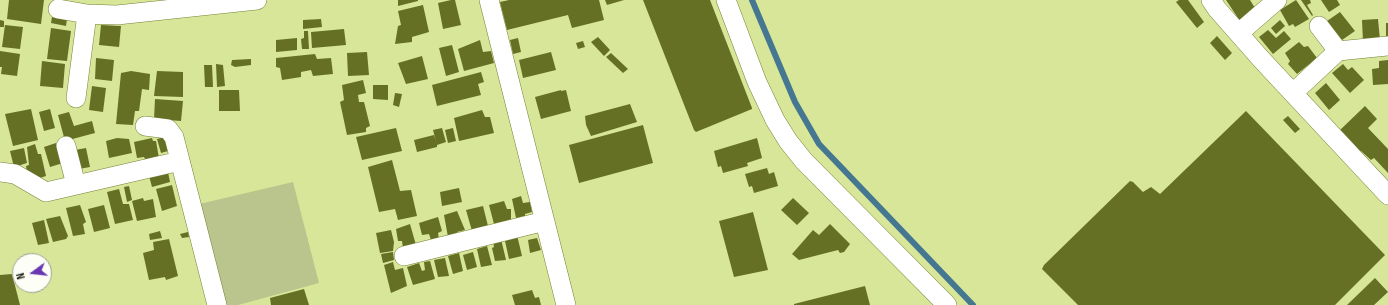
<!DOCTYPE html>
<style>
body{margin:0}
#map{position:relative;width:1388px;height:305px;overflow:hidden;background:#d7e699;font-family:"Sofia Sans Condensed",sans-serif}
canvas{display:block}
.north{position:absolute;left:12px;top:253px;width:40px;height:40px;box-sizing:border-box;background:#fdfff7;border:1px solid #9da094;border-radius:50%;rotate:255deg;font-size:11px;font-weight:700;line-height:16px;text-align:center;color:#0d1100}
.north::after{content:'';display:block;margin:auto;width:14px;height:18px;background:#6838b0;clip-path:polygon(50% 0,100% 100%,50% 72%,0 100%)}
</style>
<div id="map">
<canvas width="1388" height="305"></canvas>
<div class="north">N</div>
</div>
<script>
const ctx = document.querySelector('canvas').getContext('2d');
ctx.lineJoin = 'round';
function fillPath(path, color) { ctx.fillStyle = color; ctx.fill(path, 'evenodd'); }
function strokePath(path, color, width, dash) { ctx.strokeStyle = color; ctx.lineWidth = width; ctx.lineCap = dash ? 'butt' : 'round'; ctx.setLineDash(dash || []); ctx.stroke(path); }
const green = new Path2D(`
 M293,182L319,283L238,305H220L195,205Z`);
const stream = new Path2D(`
 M752,0L795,102L819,144L973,305`);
const building = new Path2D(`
 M9,0H44L41,24L7,19Z
 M398,0H418V1L398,6Z
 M451,0H455L461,25L443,29L438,3Z
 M509,0H599L604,20L572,28L568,15L507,30L500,2Z
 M605,0H624L607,5Z
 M643,0H710L752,108V109L696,132L694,130Z
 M1179,0H1188L1204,22L1197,28L1176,2Z
 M1226,0H1250L1255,8L1240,21Z
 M1296,0L1309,19L1295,27L1293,24L1289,26L1280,10Z
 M1301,0H1310L1311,3L1307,5L1313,15L1312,16Z
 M1321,0H1337L1340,5L1329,12Z
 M423,5L429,32L412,37V42L395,44L398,26L401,25L398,11Z
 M1340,12L1355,31L1342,40L1327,21Z
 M52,17L67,19L66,26L51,23Z
 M321,19L322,27L303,29V20Z
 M1378,19L1380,40L1363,42L1362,20Z
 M0,20L4,21V27H0Z
 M1280,20L1285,26L1276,34L1271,28Z
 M1386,23H1388V37H1386Z
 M5,25L23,27L20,49L2,47Z
 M101,25L121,26L119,47L99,45Z
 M51,28L71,31L67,61L47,59Z
 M344,29L346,45L312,48L311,32Z
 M1268,30L1276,38L1284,31L1291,39L1273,54L1259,37Z
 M304,31H308L309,49H302L301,39L304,38Z
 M1217,36L1232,53L1225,60L1210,43Z
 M598,37L610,50L604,56L591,42Z
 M297,38V50L276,52V40Z
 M518,38L521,52L513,54L510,40Z
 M480,40L483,52L491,51L494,63L464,71L458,49Z
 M583,41L585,47L578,49L576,43Z
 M1299,42L1304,47L1308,46L1317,58L1297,74L1288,64L1290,61L1285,53Z
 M452,45L459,72L446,76L439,48Z
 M0,51L20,54L17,76L1,74L2,67H0Z
 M367,52L369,75L348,76L347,53Z
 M551,52L556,70L523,78L519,60Z
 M611,53L628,69L623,73L606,57Z
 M315,54L317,59L331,58L333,74L313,76L311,70L301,72V77L282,80L280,68L276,67V58Z
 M422,56L428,79L406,84L398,63Z
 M96,58L114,60L112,81L95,79Z
 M251,59V65L235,67L231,65L232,60Z
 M1388,60V84L1373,85L1372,69L1379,68V61Z
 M42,61L65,64L63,88L40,86Z
 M216,64L223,65L225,86L217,87Z
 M1343,64L1348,70L1352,67L1364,80L1350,93L1332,73Z
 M204,65H212L213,87H205Z
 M131,71L150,74L149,90L142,89L139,111H135L133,125L116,124L121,73Z
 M157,71L183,72V97L154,96Z
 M481,72L484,82L478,84L481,95L437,106L432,85Z
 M363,80L366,93L358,95L359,102H364L370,126L366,128V132L347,135L340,102L344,100L342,85Z
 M1326,83L1340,100L1329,110L1315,93Z
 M373,85H388V100L373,99Z
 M92,86L106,88L103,112L89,110Z
 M219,90H239L240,111H219Z
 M561,90V91L566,90L571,111L567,112L565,105L567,112L541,119L535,97Z
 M395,93L402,94L399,107L393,105Z
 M155,99L183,101L181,121L154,119Z
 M630,104L637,122L591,136L586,125L585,116Z
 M1365,106L1377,119L1368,128L1388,149V173L1374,158L1371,160L1361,151L1358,153L1339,131Z
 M31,109L38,140L13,146L5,114Z
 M50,109L55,128L44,131L39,112Z
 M482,110L485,117H490L494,133L459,141L454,118Z
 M1246,111L1385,255L1335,305H1078L1042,269L1044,265L1130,181L1133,182L1143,192L1151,187L1160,194Z
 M69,112L74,126L92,121L95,133L65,141L58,115Z
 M1288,116L1300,129L1295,133L1283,120Z
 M643,125L653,163L579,183L569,145Z
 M396,128L402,151L362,160L356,137Z
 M442,128L446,142L437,145V147L417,152L414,140L434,135L436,141L433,130Z
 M453,128L456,141L448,143L445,130Z
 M165,137L168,151L161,153L157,139Z
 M117,138L129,139L132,153L109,158L106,141Z
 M152,138L153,141H156L159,158L146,161L144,157L137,158L134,142Z
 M757,138L762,158L747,163L748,166L723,173L721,166L718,167L714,151Z
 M56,143L63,163L50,167L44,147Z
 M35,144L38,154H41L46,176L40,178L27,172L26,166L29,165L27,147Z
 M24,148L27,163L14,167L10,151Z
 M86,148L90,167L79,169L75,150Z
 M392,160L400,191L411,190L417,216L398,220L395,209L379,212L368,167Z
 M767,168L769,174L774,172L778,186L754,193L752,186L749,187L745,174Z
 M168,172L170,182L152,187L149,176Z
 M172,185L177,206L162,211L156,189Z
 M129,186L132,200L127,202L124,187Z
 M459,188L462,202L442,206L440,192Z
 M119,189L123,204H129L133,220L115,224L107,192Z
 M521,196L523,203L530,202L532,212L525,214V216L516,218L512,199Z
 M143,198L144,201L153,199L156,217L137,221L132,201Z
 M793,198L809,213L797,225L781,210Z
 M504,201L507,209H511V220L494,224L489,205Z
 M80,205L86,222L83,224L85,234L73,236L66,208Z
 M104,205L110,228L94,232L88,209Z
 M483,206L488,226L472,231L466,210Z
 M457,211L465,230L457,232V236L448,237L444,215Z
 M753,212L768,270L734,277L719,221Z
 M60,216L68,236L66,239L53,242L46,219Z
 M438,217L442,231L438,233L439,239L431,240L429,234L422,235L419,223Z
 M44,220L49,243L38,245L32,223Z
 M410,224L416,245L403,248L402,241H398L396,229Z
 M830,224L850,244L844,252L840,253L838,250L799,260L792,254L813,230L819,235Z
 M391,230L394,242L393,251L380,253L376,233Z
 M160,231L162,238L150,240L149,234Z
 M188,232L189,237L182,238L180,234Z
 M517,235L522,256L509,259L505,241Z
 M537,238L541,250L530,253L528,240Z
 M169,239L178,276L166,280L165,277L149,280L143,253L154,250L153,242Z
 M501,239L506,260L495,261L492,248L494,247L493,241Z
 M487,246L492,265L481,267L477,249Z
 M393,252L394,260L383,263L381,254Z
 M473,252L477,267L467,270L463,255Z
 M459,253L463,271L453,274L448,256Z
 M445,258L449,276L438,277L434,260Z
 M430,261L435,279L413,285L407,267L419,263L422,271L425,270L424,262Z
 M393,262L395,270L403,268L407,286L391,293L384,265Z
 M12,274L20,305H0V275Z
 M1375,278L1388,292L1374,305H1347Z
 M865,286L870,305H794V304Z
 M304,289L309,305H271L270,298Z
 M532,290L535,298L539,297L541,305H515L512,295Z`);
const minor = new Path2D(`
 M489,0L566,305
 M726,0L757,82L775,120L788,141L804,161L947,305
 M1211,0L1217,9L1261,59L1388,195
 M58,9L87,14L117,15L257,0
 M1319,26L1338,51
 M1239,33L1277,0
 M1293,93L1338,51L1388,46
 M76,98L87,14
 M145,126L168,129L174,137L217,305
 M66,146L76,185
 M0,172L15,174L46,192L180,161
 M404,256L545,221`);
fillPath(green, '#b9c58c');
strokePath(stream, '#467790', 6);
fillPath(building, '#657024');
strokePath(minor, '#758237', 20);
strokePath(minor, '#fff', 19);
</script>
